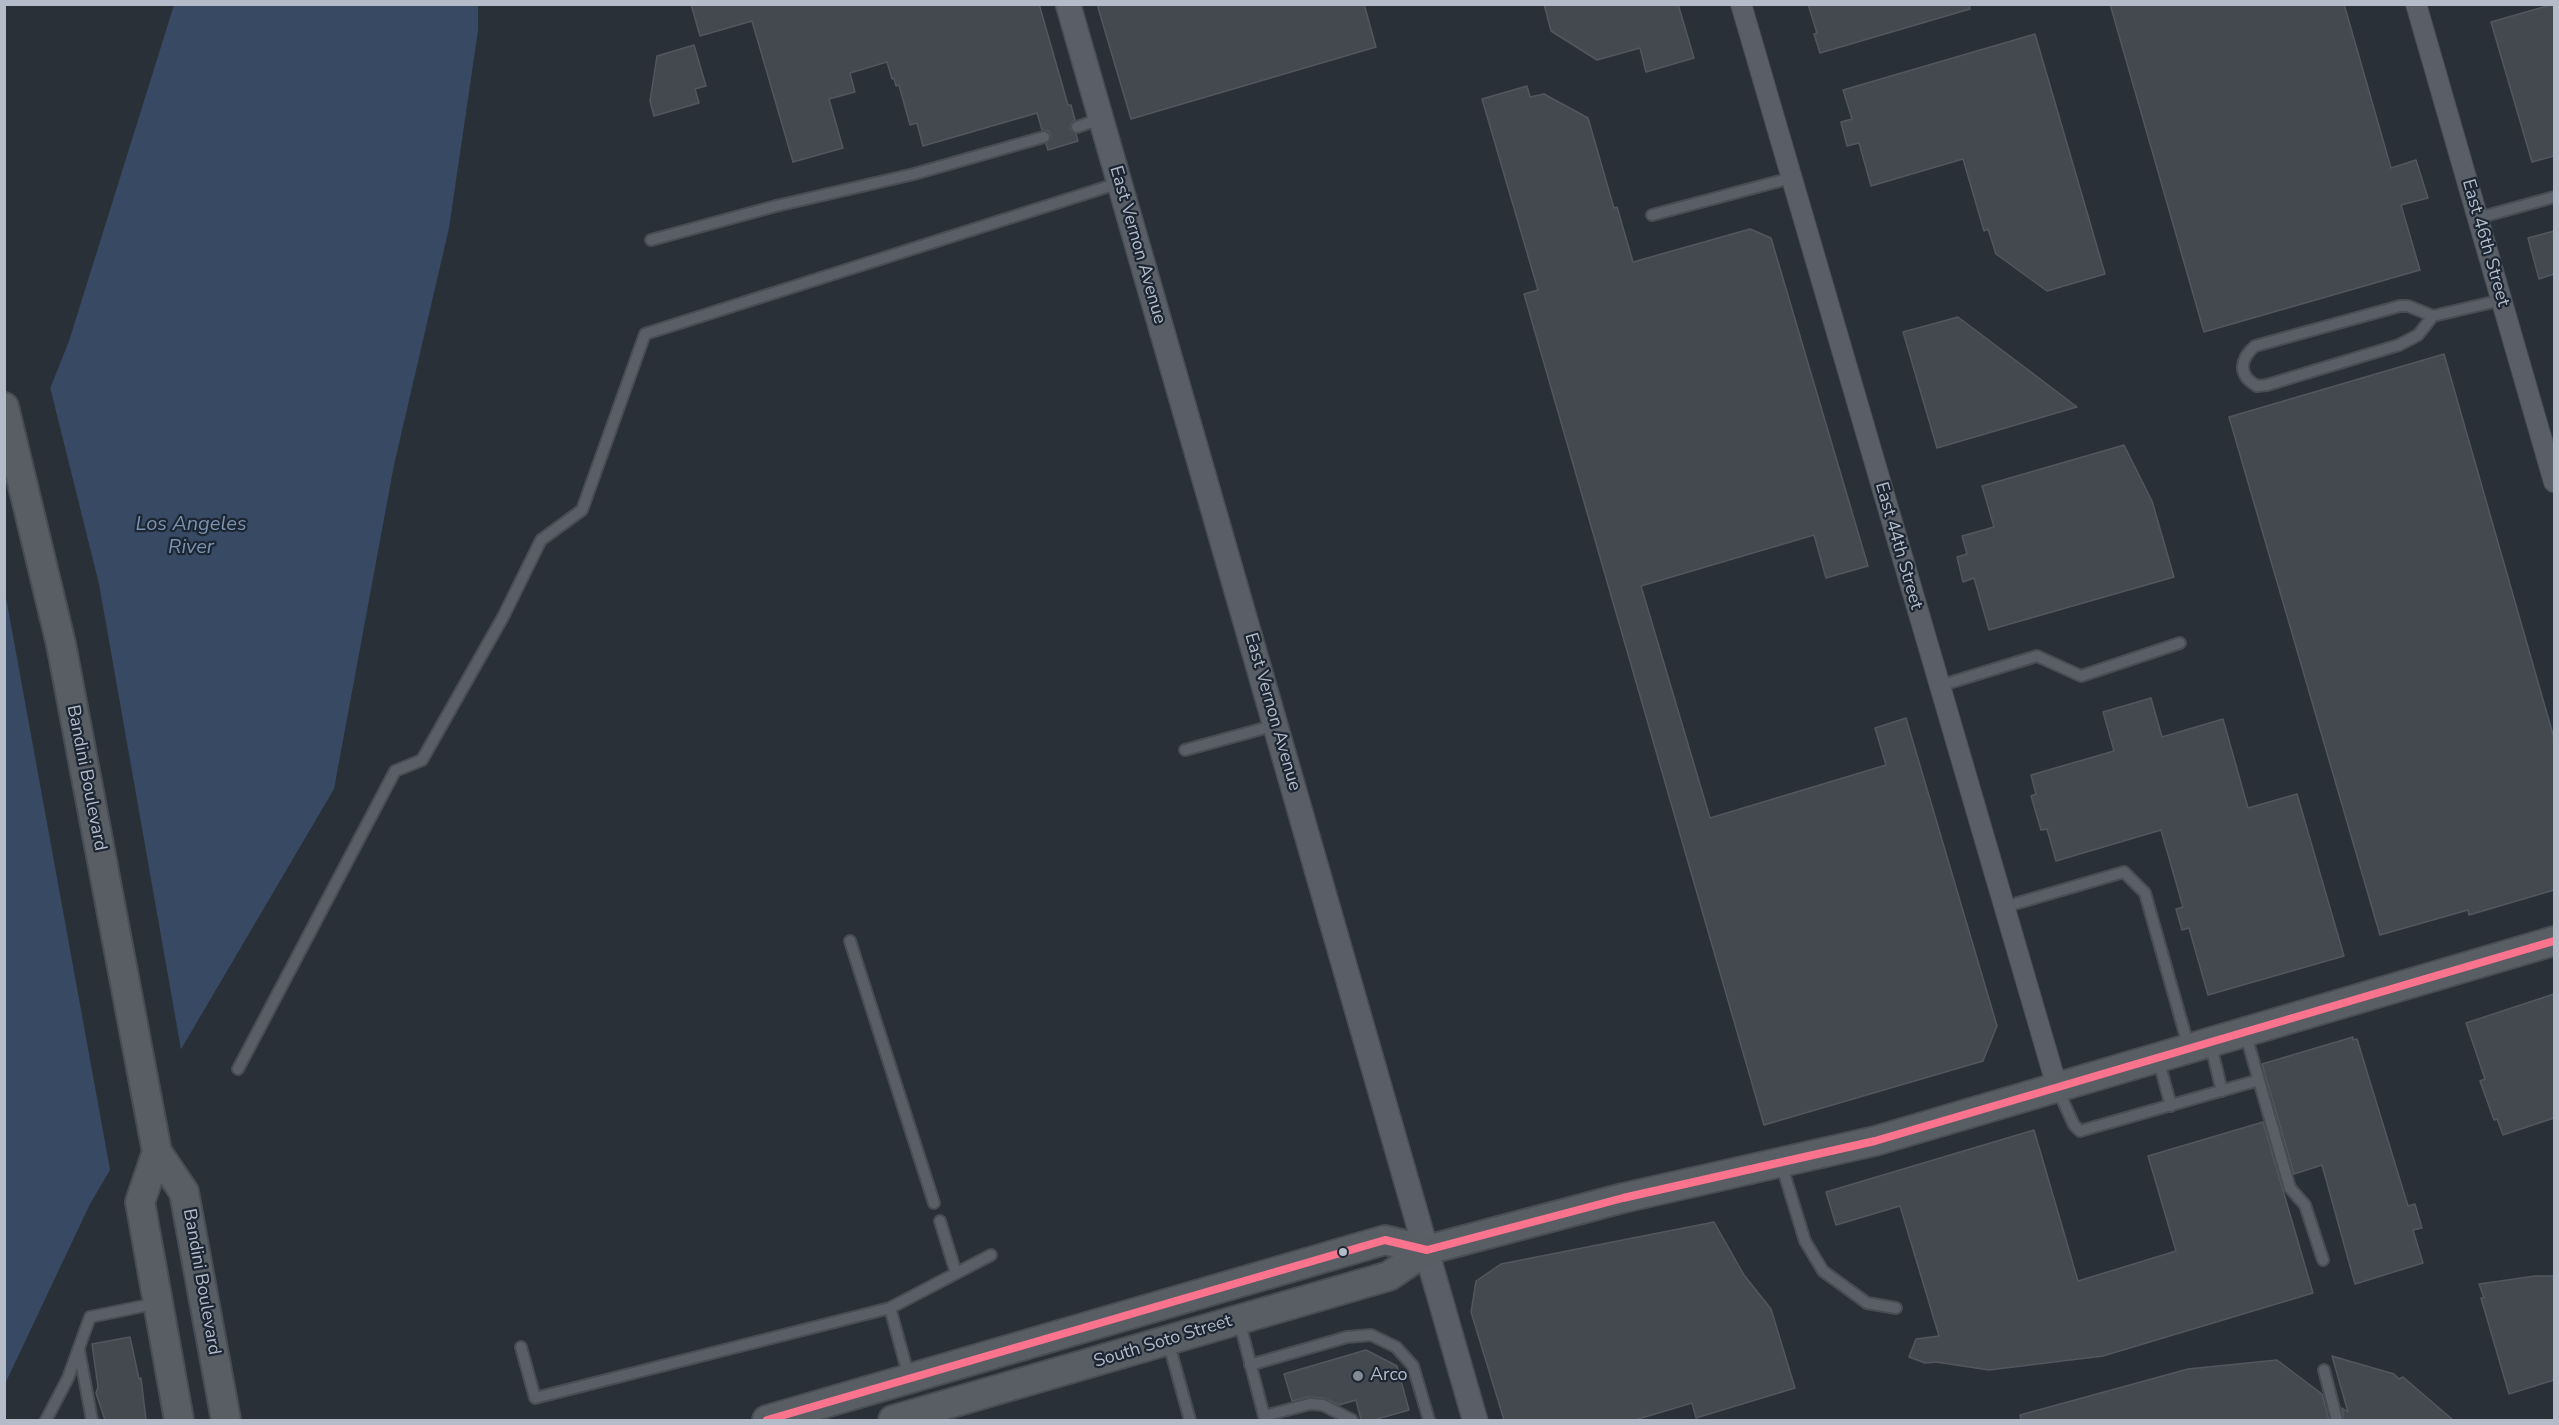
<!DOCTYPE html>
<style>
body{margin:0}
#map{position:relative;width:2559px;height:1425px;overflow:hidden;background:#2a3038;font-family:"Nunito Sans",sans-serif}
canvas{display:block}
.frame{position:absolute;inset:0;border:6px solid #b4bcc9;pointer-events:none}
</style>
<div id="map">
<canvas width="2559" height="1425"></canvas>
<div class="frame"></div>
</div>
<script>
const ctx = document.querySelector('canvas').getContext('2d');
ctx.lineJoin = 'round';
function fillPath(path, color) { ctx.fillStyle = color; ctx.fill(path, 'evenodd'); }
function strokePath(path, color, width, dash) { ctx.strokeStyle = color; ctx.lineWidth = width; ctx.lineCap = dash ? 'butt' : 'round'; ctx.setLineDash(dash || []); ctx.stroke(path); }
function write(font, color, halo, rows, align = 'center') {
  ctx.font = font + ' "Nunito Sans",sans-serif'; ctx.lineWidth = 4.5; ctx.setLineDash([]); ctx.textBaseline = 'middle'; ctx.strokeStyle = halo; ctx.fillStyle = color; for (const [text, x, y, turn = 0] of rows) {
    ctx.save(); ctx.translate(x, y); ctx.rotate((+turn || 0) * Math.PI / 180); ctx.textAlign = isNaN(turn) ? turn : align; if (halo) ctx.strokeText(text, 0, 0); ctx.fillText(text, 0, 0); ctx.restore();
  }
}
const water = new Path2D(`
 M174,5H478V31L449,228L394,465L334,789L90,1204L5,1384V502L69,341Z`);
const pier = new Path2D(`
 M49,383L99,584L182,1055L111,1175L5,592L4,494Z`);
const building = new Path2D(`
 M691,4H1039L1068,105H1071L1075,120L1071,123L1070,129L1076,134L1078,141L1048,150L1046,144L1051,136L1049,131L1042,130L1037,113L923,146L917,123L910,125L899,85L896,86L894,78L892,79L887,62L850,73L855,92L829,99L843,148L793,162L752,21L700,36Z
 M1097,4H1364L1376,47L1131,119Z
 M1544,4H1678L1694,58L1646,72L1640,48L1597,60L1551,31Z
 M1808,4H1969L1970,9L1820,53L1814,34L1817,33Z
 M2110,4H2344L2391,168L2416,160L2428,198L2401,205L2420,270L2204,332Z
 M2554,4V156L2532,162L2491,22Z
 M2035,34L2105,274L2047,291L1996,254L1988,229L1984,231L1963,159L1871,186L1859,143L1847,146L1841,122L1852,119L1843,90Z
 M694,45L706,86L695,89L699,103L654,116L650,101L657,56Z
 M1527,86L1530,97L1544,94L1588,118L1614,208L1617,207L1633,262L1750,229L1771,238L1868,566L1826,578L1814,535L1641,586L1710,818L1886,765L1875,728L1906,718L1997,1026L1983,1061L1764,1125L1524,294L1538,290L1482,99Z
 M2554,231V274L2539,279L2528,238Z
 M1958,317L2031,372L2077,407L1937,448L1903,332Z
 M2444,354L2554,738V890L2469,915L2468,910L2380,935L2229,417Z
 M2124,445L2152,501L2174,577L1989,630L1974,578L1963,582L1957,557L1967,554L1962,536L1994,527L1982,486Z
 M2151,698L2162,737L2223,719L2248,808L2297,794L2344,956L2208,995L2189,928L2182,930L2176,909L2183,907L2161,830L2056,861L2047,829L2041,830L2031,796L2036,794L2031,775L2114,751L2103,712Z
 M2554,994V1118L2503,1135L2497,1119L2494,1120L2480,1081L2485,1079L2466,1023Z
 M2353,1037V1040L2357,1039L2408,1206L2415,1204L2422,1228L2413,1230L2423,1263L2355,1284L2322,1165L2294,1174L2262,1064Z
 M2263,1122L2313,1293L2103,1356L1989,1370L1936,1362L1925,1363L1909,1357L1916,1339L1939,1336L1900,1206L1836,1225L1826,1192L2034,1130L2078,1281L2176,1251L2148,1156Z
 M1714,1222L1744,1275L1771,1309L1795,1388L1696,1418L1692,1403L1635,1420H1504L1471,1312L1476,1281L1501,1264Z
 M2535,1276H2554V1380L2509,1394L2481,1298H2484L2479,1284Z
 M130,1337L139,1379L141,1378L146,1420H105L96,1393L98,1387L92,1344Z
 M1366,1350L1397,1366L1409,1410L1374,1420H1361L1356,1400L1339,1405L1324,1398L1308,1397L1292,1401L1284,1374Z
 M2332,1356L2394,1374L2399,1379L2403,1377L2453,1420H2344L2342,1408L2348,1412Z
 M2277,1360L2322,1394L2329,1420H2021L2020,1415L2188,1369Z`);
const service = new Path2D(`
 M1077,127L1101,119
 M1652,215L1791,178
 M2478,218L2554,197
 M651,240L776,206L914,174L1044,137
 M2433,316L2418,335L2399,345L2267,385L2257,386C2237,375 2240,359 2255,346L2400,306H2408L2433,316L2502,300
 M1939,686L2037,656L2081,676L2180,643
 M1185,750L1276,725
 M2004,907L2124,872L2145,893L2189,1048
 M850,941L934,1203
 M2245,1032L2290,1188L2305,1205L2323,1260
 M2210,1042L2222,1091
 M2158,1058L2171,1106
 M238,1069L395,771L422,760L503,617L541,540L582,510L645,334L1119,183
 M2058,1090L2074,1125L2080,1131L2259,1080
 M1781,1163L1805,1241L1823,1271L1867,1303L1896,1308
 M940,1221L956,1273
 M890,1308L909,1377
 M1239,1320L1264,1416L1310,1404L1323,1405L1352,1420
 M1168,1341L1190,1420
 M521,1347L535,1398L890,1308L991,1255
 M79,1350L92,1420
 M1250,1365L1347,1337L1371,1335L1396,1347L1413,1366L1429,1420
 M2324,1370L2337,1420
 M46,1420L68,1378L90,1317L158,1303`);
const minor = new Path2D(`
 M1741,4L2057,1087
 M2416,4L2554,482`);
const tertiary = new Path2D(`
 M1068,4L1475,1420`);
const secondary = new Path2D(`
 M4,407L61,644L157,1152L184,1192L226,1420
 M157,1152L140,1202L179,1420
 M767,1420L1385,1240L1427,1250
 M893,1420L1389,1276L1427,1250L1623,1198L1875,1141L2554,941`);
const bus1 = new Path2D(`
 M767,1420L1385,1240L1427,1250L1623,1198L1875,1141L2554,941`);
const markers = [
 [1343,1252,5,"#b4bcc9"],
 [1358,1376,6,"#848b96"]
];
const streetNames = [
 ["East 46th Street",2485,243,74],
 ["East Vernon Avenue",1137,245,74],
 ["East 44th Street",1898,546,74],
 ["East Vernon Avenue",1272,712,74],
 ["Bandini Boulevard",86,778,79],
 ["Bandini Boulevard",201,1282,80],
 ["South Soto Street",1163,1342,-17]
];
const poiNames = [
 ["Arco",1370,1376]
];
const waterNames = [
 ["Los Angeles",191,525],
 ["River",191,548]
];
fillPath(water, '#384963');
fillPath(pier, '#2a3038');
fillPath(building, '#444950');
strokePath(building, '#52575f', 1.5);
strokePath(service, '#484c53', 14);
strokePath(minor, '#484c53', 22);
strokePath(tertiary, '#484c53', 27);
strokePath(secondary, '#484c53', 32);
strokePath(service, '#5a5e66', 10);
strokePath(minor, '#5a5e66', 20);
strokePath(tertiary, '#5a5e66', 24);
strokePath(secondary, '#595d64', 28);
strokePath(bus1, '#fc738d', 8);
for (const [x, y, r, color] of markers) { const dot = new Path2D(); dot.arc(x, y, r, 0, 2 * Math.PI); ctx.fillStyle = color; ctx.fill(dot); strokePath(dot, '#1d2633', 2); }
write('18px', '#b4bcc9', '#1d2633', streetNames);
write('18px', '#b4bcc9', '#1d2633', poiNames, 'left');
write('italic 20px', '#7c92b1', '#1d2633', waterNames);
</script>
